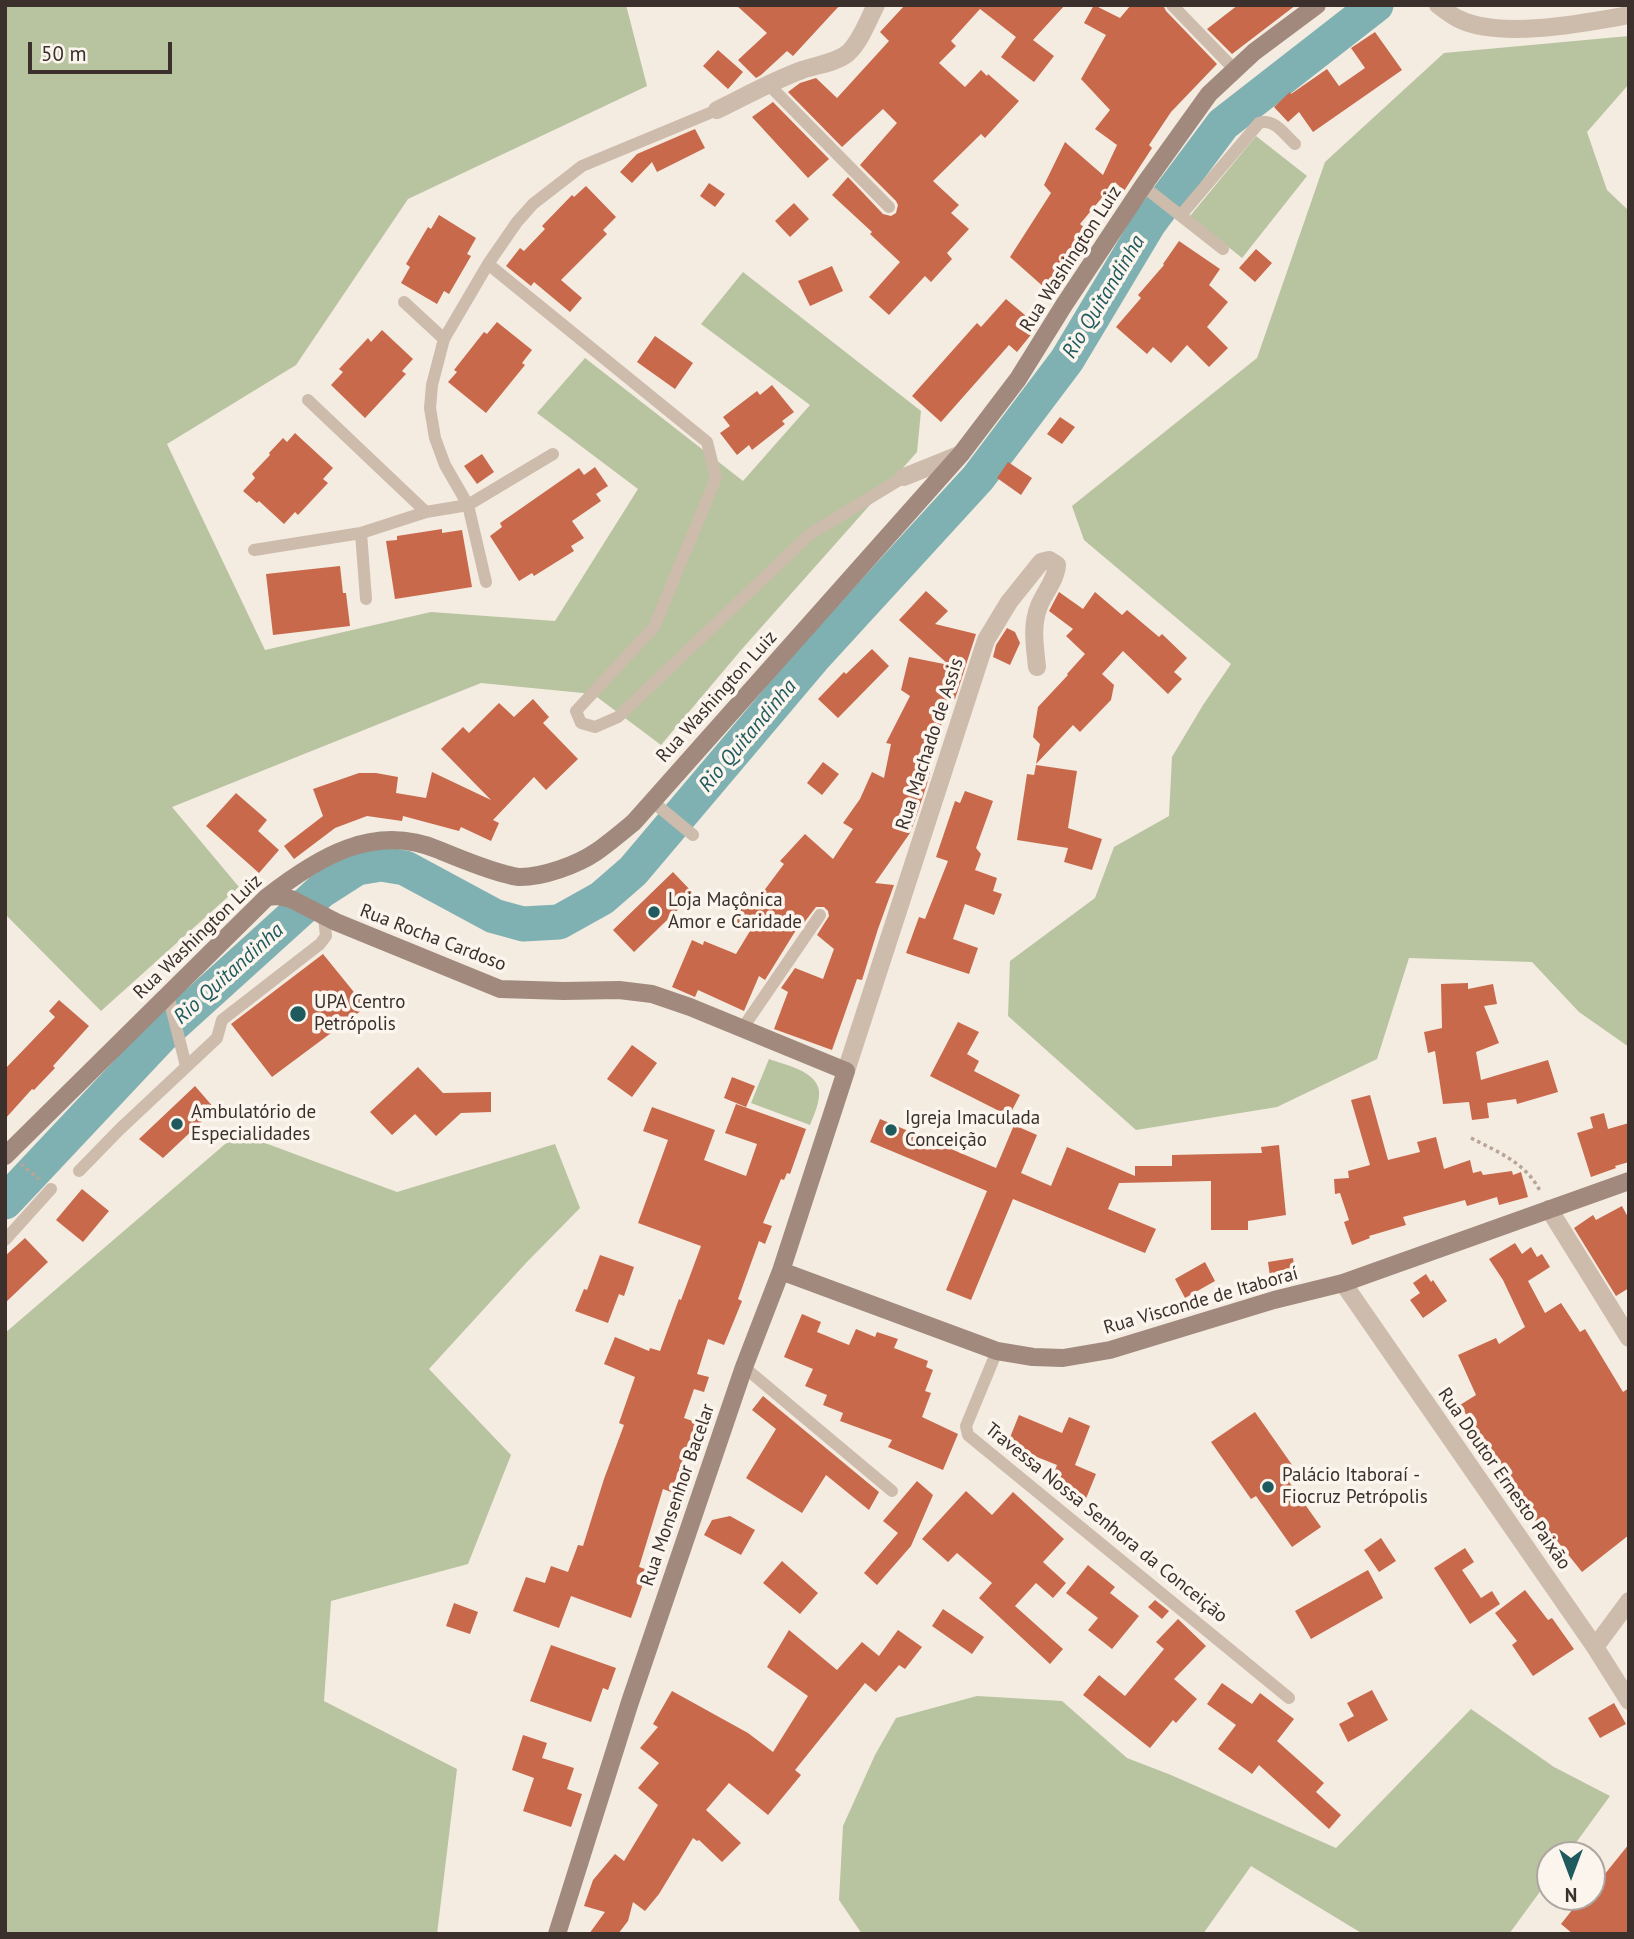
<!DOCTYPE html>
<meta charset="utf-8">
<style>
body{margin:0}
#map{position:relative;width:1634px;height:1939px;overflow:hidden;background:#f4ebe1;font-family:"PT Sans",sans-serif}
canvas{display:block}
.frame{position:absolute;inset:0;border:7px solid #3b302b;pointer-events:none}
.north{position:absolute;left:1536px;top:1841px;width:70px;height:70px;box-sizing:border-box;background:#fbf5ee;border:2px solid #aea6a0;border-radius:50%;rotate:180deg;font-size:19px;font-weight:700;line-height:28px;text-align:center;color:#3b302b}
.north::after{content:'';display:block;margin:auto;width:24px;height:32px;background:#1f5a5e;clip-path:polygon(50% 0,100% 100%,50% 72%,0 100%)}
.scale{position:absolute;left:28px;top:42px;width:144px;height:32px;box-sizing:border-box;border:4px solid #3b302b;border-top:0;padding-left:9px;font-size:21px;line-height:24px;white-space:nowrap;color:#3b302b;-webkit-text-stroke:5px #fbf5ee;paint-order:stroke}
</style>
<div id="map">
<canvas width="1634" height="1939"></canvas>
<div class="frame"></div>
<div class="north">N</div>
<div class="scale">50 m</div>
</div>
<script>
const ctx = document.querySelector('canvas').getContext('2d');
ctx.lineJoin = 'round';
function fillPath(path, color) { ctx.fillStyle = color; ctx.fill(path, 'evenodd'); }
function strokePath(path, color, width, dash) { ctx.strokeStyle = color; ctx.lineWidth = width; ctx.lineCap = dash ? 'butt' : 'round'; ctx.setLineDash(dash || []); ctx.stroke(path); }
function write(font, color, halo, rows, align = 'center') {
  ctx.font = font + ' "PT Sans",sans-serif'; ctx.lineWidth = 7; ctx.setLineDash([]); ctx.textBaseline = 'middle'; ctx.strokeStyle = halo; ctx.fillStyle = color; for (const [text, x, y, turn = 0] of rows) {
    ctx.save(); ctx.translate(x, y); ctx.rotate((+turn || 0) * Math.PI / 180); ctx.textAlign = isNaN(turn) ? turn : align; if (halo) ctx.strokeText(text, 0, 0); ctx.fillText(text, 0, 0); ctx.restore();
  }
}
const green = new Path2D(`
 M5,5H626L647,86L408,199L296,365L167,444L265,650L431,612L555,621L638,489L537,413L585,358L743,481L810,405L701,324L743,272L921,411L917,452L742,649L661,745L593,694L481,683L172,807L239,887L101,1011L5,914Z
 M1629,36V84L1587,132L1607,190L1629,211V1047L1579,1012L1532,962L1409,958L1377,1059L1277,1107L1136,1130L1008,1016L1010,961L1095,898L1114,847L1169,816L1172,757L1203,705L1231,664L1084,540L1072,506L1257,358L1325,162L1444,53Z
 M1256,136L1307,176L1242,258L1190,216Z
 M769,1059C785,1065 817,1071 819,1091C820,1102 814,1115 810,1125L751,1103Z
 M238,1133L397,1192L555,1144L580,1208L526,1263L429,1369L511,1455L468,1564L331,1601L324,1701L457,1769L437,1934H5V1333Z
 M977,1696L1062,1701L1127,1758L1171,1775L1336,1848L1471,1709L1554,1767L1610,1796L1567,1855H1550V1878L1509,1934H1363L1251,1866L1203,1934H862L839,1900L843,1826L875,1755L896,1718Z`);
const river = new Path2D(`
 M5,1202L164,1033L321,891L357,868L381,864L405,868L494,916L523,924L559,922L602,898L633,871L814,657L978,478L1067,360L1149,223L1223,124L1376,5`);
const building = new Path2D(`
 M736,5H840L793,56L787,51L761,75L756,78L738,60L767,33Z
 M905,5H1065L1033,40L1054,56L1034,82L1001,57L1016,37L980,9L951,41L956,46L939,63L965,87L981,70L987,76L988,74L1019,101L985,138L981,134L933,181L959,205L951,213L969,229L947,253L952,259L931,282L925,276L889,315L869,297L900,262L870,234L872,232L832,195L848,177L883,214L891,216L896,213L898,205L896,201L860,165L897,123L883,109L842,147L788,92L800,83L816,78L837,98L889,41L880,32Z
 M1094,5L1120,18L1131,5H1163L1166,11L1217,64L1171,112L1149,145L1152,148L1124,191L1115,182L1080,224L1087,230L1046,289L1010,257L1051,193L1044,185L1065,142L1103,175L1117,145L1095,129L1110,110L1081,79L1106,35L1084,23Z
 M1238,5H1296L1232,54L1207,29Z
 M1375,32L1402,70L1313,132L1299,112L1288,122L1274,107L1290,92L1291,94L1327,69L1339,86L1365,68L1351,48Z
 M718,50L743,72L728,89L703,66Z
 M773,102L829,159L808,178L752,117Z
 M695,129L705,148L657,172L652,162L632,183L620,172L637,154Z
 M709,183L725,194L715,207L700,196Z
 M586,186L616,217L603,230L607,234L561,280L582,298L570,312L534,282L531,286L506,266L520,248L524,251L545,229L542,226L572,195L574,197Z
 M794,203L809,219L790,237L775,221Z
 M439,215L476,238L467,254L471,256L449,294L444,291L437,304L401,283L410,267L406,264L428,227L431,229Z
 M1179,241L1220,269L1209,285L1228,302L1207,327L1228,348L1209,367L1187,345L1171,363L1153,347L1147,354L1116,327L1141,298L1138,295L1164,265L1163,264Z
 M1256,249L1272,263L1255,282L1239,268Z
 M832,266L843,291L810,306L798,281Z
 M1006,299L1038,326L1017,352L1009,345L941,422L912,396L977,323L981,327Z
 M497,322L532,350L522,363L525,365L486,413L448,382L457,372L454,370L484,332L487,334Z
 M382,330L413,359L402,371L406,374L365,418L331,385L343,372L339,369L368,338L371,342Z
 M655,336L693,363L675,389L637,362Z
 M772,385L794,412L782,421L785,424L752,450L749,445L737,455L720,433L730,426L723,417L757,391L760,395Z
 M1060,417L1075,427L1062,444L1047,434Z
 M295,433L333,468L323,479L328,483L298,515L295,512L284,524L259,501L257,503L243,491L255,478L252,474L270,455L269,453L283,438L287,442Z
 M482,454L494,472L477,484L464,466Z
 M1008,462L1032,478L1021,495L997,478Z
 M595,467L608,486L596,494L601,501L572,521L584,538L571,546L574,551L534,576L532,573L519,581L490,536L502,527L500,523L579,468L584,475Z
 M442,529V533L462,530L472,587L395,599L386,541L397,540V536Z
 M340,566L343,593H346L350,626L273,635L266,574Z
 M926,591L948,611L935,624L976,634L955,699L948,697L927,784L915,820L910,833L875,883L894,885L878,929L862,980L857,979L832,1050L774,1029L788,992L781,988L795,968L823,979L834,949L817,935L829,916L828,911L824,907H816L803,924L801,922L765,980L759,976L744,1011L698,990L695,997L672,987L692,940L703,945L704,941L736,954L750,931L731,919L745,898L754,904L784,864L780,861L805,834L833,859L853,829L843,823L860,799L872,772L884,778L891,744L886,743L910,696L901,690L909,657L949,665L899,620Z
 M1059,592L1083,609L1095,592L1122,615L1127,610L1159,637L1162,634L1187,658L1174,672L1182,679L1168,694L1123,651L1102,674L1114,685L1111,700L1080,732L1073,725L1036,764L1040,744L1033,737L1038,707L1068,675L1067,674L1085,654L1066,636L1073,629L1049,611Z
 M1007,628L1015,632L1020,643L1010,665L993,657L996,645Z
 M872,649L889,666L838,718L818,699L844,672L846,674Z
 M533,699L549,717L543,723L578,759L546,790L534,777L493,820L499,823L491,841L461,827L459,831L403,816L402,821L367,816L335,828L294,859L284,846L323,816L313,789L359,773H376L398,777L396,793L426,798L432,772L491,800L441,749L463,727L469,733L499,703L514,717Z
 M823,762L839,774L822,795L807,783Z
 M1036,765L1077,771L1068,828L1102,839L1092,870L1064,862L1068,848L1017,840L1027,774L1034,775Z
 M965,791L993,801L976,848L981,854L975,870L997,878L993,891L1002,894L994,915L965,904L953,939L978,948L969,974L906,953L919,917L925,919L948,861L936,857L955,801L960,803Z
 M236,793L267,820L258,831L279,850L259,873L206,826Z
 M673,872L694,894L634,952L613,930Z
 M323,954L366,1007L272,1077L231,1024Z
 M1468,983V989L1493,984L1497,1004L1484,1006L1499,1043L1476,1052L1481,1080L1548,1060L1558,1092L1517,1104L1516,1099L1487,1103L1489,1118L1472,1120L1469,1102L1443,1104L1435,1051L1428,1053L1424,1032L1442,1028L1441,984Z
 M59,1000L89,1026L53,1066L55,1068L34,1090L32,1089L5,1119V1069L55,1017L49,1011Z
 M958,1022L979,1032L967,1054L979,1061L974,1071L1020,1095L1009,1116L930,1076Z
 M632,1045L657,1063L632,1097L607,1079Z
 M418,1067L443,1093L491,1092V1112L461,1113L436,1136L415,1114L392,1135L370,1112Z
 M732,1077L755,1086L746,1107L724,1098Z
 M195,1086L215,1109L163,1158L139,1139Z
 M1370,1095L1388,1160L1420,1152L1417,1142L1436,1137L1444,1169L1470,1160L1473,1173L1481,1171L1483,1175L1512,1171L1513,1175L1521,1172L1528,1197L1499,1205L1497,1197L1467,1206L1465,1200L1403,1217L1406,1225L1369,1236L1370,1238L1352,1245L1344,1222L1349,1220L1340,1193L1335,1194L1334,1179L1349,1178L1348,1171L1370,1165L1351,1100Z
 M736,1104L806,1129L790,1174L787,1173L784,1180L781,1179L763,1223L772,1226L765,1244L759,1241L738,1299L742,1301L724,1345L708,1339L697,1374L709,1377L704,1392L694,1389L684,1418L701,1424L692,1448L688,1446L671,1492L663,1489L639,1567L648,1570L631,1618L571,1596L559,1628L513,1611L526,1577L545,1583L551,1566L568,1572L578,1545L583,1546L604,1479L624,1425L619,1423L635,1377L604,1364L615,1337L649,1351L650,1348L660,1351L679,1299L681,1300L701,1246L638,1223L668,1140L643,1131L652,1107L715,1130L704,1160L746,1176L757,1144L725,1133Z
 M1604,1113L1608,1129L1629,1123V1162L1615,1166L1616,1168L1591,1177L1577,1133L1593,1128L1590,1117Z
 M880,1119L996,1168L1014,1125L1037,1135L1021,1173L1051,1186L1067,1147L1135,1176V1166H1172V1155L1262,1153L1261,1147L1279,1145L1286,1215L1248,1221V1230H1211V1181L1119,1183L1108,1209L1156,1229L1145,1253L1013,1199L971,1300L946,1290L987,1191L870,1142Z
 M82,1189L109,1211L83,1242L56,1220Z
 M1622,1206L1629,1219V1288L1616,1296L1574,1228L1593,1215L1596,1220Z
 M25,1238L48,1262L5,1303V1256Z
 M1515,1243L1522,1254L1531,1247L1537,1257L1542,1254L1550,1267L1528,1281L1545,1313L1561,1303L1580,1332L1585,1329L1623,1392L1629,1388V1535L1582,1572L1554,1537L1549,1541L1529,1511L1505,1470L1503,1471L1460,1405L1476,1395L1458,1355L1496,1338L1499,1344L1525,1327L1503,1280L1489,1259Z
 M600,1255L634,1267L624,1296L619,1294L608,1323L575,1311L584,1289L587,1290Z
 M1293,1258L1295,1273L1270,1276L1268,1262Z
 M1205,1262L1215,1281L1185,1298L1175,1279Z
 M1426,1274L1431,1282L1433,1280L1447,1301L1423,1318L1410,1300L1420,1293L1413,1283Z
 M802,1314L821,1322L817,1332L849,1345L856,1329L875,1337L877,1332L898,1339L894,1348L928,1361L926,1367L933,1370L925,1391L931,1393L922,1417L958,1434L943,1470L888,1447L892,1440L840,1421L843,1413L823,1405L827,1395L805,1386L813,1369L784,1357Z
 M763,1396L879,1492L869,1510L826,1475L802,1513L746,1478L776,1429L752,1410Z
 M1255,1412L1297,1472L1287,1479L1321,1527L1292,1547L1256,1496L1251,1499L1211,1442Z
 M1019,1415L1062,1433L1069,1417L1090,1426L1075,1465L1096,1474L1085,1501L1049,1487L1057,1465L1007,1445Z
 M917,1481L933,1495L911,1546L877,1585L864,1573L898,1533L883,1521Z
 M966,1491L992,1515L1013,1492L1064,1539L1043,1562L1066,1583L1053,1598L1036,1583L1015,1606L1063,1649L1050,1664L979,1598L992,1583L957,1553L948,1562L922,1539Z
 M730,1516L755,1530L741,1555L704,1535L712,1520Z
 M1381,1538L1396,1561L1379,1572L1364,1550Z
 M1465,1548L1474,1562L1462,1570L1481,1598L1492,1591L1500,1604L1470,1624L1434,1568Z
 M782,1561L818,1593L800,1614L763,1583Z
 M1088,1565L1115,1587L1110,1593L1139,1616L1112,1649L1088,1630L1098,1618L1066,1593Z
 M1368,1570L1383,1598L1311,1639L1295,1611Z
 M1525,1590L1548,1620L1552,1618L1574,1649L1533,1676L1512,1645L1517,1641L1495,1613Z
 M1155,1600L1169,1611L1162,1619L1148,1607Z
 M454,1603L478,1612L470,1634L446,1626Z
 M943,1609L984,1637L972,1654L932,1626Z
 M1178,1619L1206,1646L1174,1679L1197,1699L1176,1723L1173,1720L1150,1748L1083,1695L1099,1675L1125,1696L1164,1649L1156,1642Z
 M789,1630L837,1670L862,1642L879,1656L898,1630L922,1647L905,1669L899,1665L876,1692L865,1683L795,1770L801,1775L768,1815L729,1783L706,1810L741,1843L722,1862L699,1840L697,1841L693,1838L659,1894L645,1911L633,1902L628,1921L618,1934H589L605,1912L584,1906L593,1880L615,1854L624,1861L658,1805L638,1788L659,1763L640,1748L658,1727L653,1724L672,1691L748,1733L773,1752L808,1696L767,1667Z
 M551,1645L616,1668L608,1690L603,1688L591,1722L530,1701Z
 M1222,1683L1252,1704L1260,1693L1294,1719L1277,1741L1324,1783L1316,1792L1341,1815L1329,1829L1259,1765L1252,1774L1218,1749L1236,1725L1207,1704Z
 M1372,1690L1388,1720L1348,1742L1339,1724L1354,1716L1347,1703Z
 M1614,1703L1626,1724L1600,1738L1588,1718Z
 M523,1735L547,1743L542,1758L574,1768L567,1789L582,1794L571,1827L523,1811L534,1778L512,1770Z
 M1629,1844V1934H1573L1561,1924L1580,1900L1583,1902L1587,1897H1592V1890Z`);
const path = new Path2D(`
 M1471,1138C1498,1152 1527,1163 1541,1193
 M21,1164L39,1179`);
const lane = new Path2D(`
 M1172,5L1235,70
 M769,85L889,207
 M1143,186L1223,249
 M1181,215L1259,123C1274,118 1284,134 1295,144
 M488,264L707,442L716,478L654,627L576,711L581,723L595,727L618,717L810,534L904,477
 M404,302L444,339
 M308,400L426,512
 M361,533L366,599
 M254,550L361,533L426,512L468,505L553,454
 M486,582L468,505L445,465L435,438L430,408L432,385L444,339L488,264L517,222L533,204L582,166L717,110
 M653,802L693,835
 M168,995L186,1066
 M742,1029L820,915
 M79,1171L120,1129L217,1038L222,1020L320,944L326,936L324,917
 M5,1240L51,1189
 M997,1351L966,1426L968,1435L1289,1698
 M744,1367L892,1491`);
const street = new Path2D(`
 M1438,5C1445,10 1453,17 1461,20C1503,39 1584,23 1629,15
 M717,110C744,97 772,81 802,70C816,65 836,63 848,53C861,41 868,20 876,5
 M904,477L961,454
 M846,1071L986,640L1009,602L1041,562L1049,560L1057,565C1056,580 1044,593 1039,606C1031,626 1035,647 1037,667
 M1549,1209L1629,1338
 M1343,1283L1595,1647L1629,1701
 M1595,1647L1629,1601`);
const secondary = new Path2D(`
 M267,897L277,896L291,899L336,922L500,989L564,991L619,990L652,994L690,1007L846,1071L781,1271L744,1367L630,1702L557,1934
 M5,1156L267,897C317,858 374,822 439,850C461,859 482,868 505,874C510,875 515,877 520,877C543,877 577,865 596,852C609,843 622,832 634,822L961,454L1018,379L1064,305L1143,186L1209,94L1254,52L1317,5
 M781,1271L997,1351L1033,1357L1063,1358L1110,1350L1274,1300L1343,1283L1629,1181`);
const markers = [
 [654,912,7,"#1f5a5e"],
 [298,1014,9,"#1f5a5e"],
 [177,1124,7,"#1f5a5e"],
 [891,1130,7,"#1f5a5e"],
 [1268,1487,7,"#1f5a5e"]
];
const streetNames = [
 ["Rua Washington Luiz",1071,259,-57],
 ["Rua Washington Luiz",717,697,-48],
 ["Rua Machado de Assis",930,744,-72],
 ["Rua Washington Luiz",198,937,-44],
 ["Rua Rocha Cardoso",433,938,21],
 ["Rua Visconde de Itaboraí",1201,1301,-16],
 ["Rua Doutor Ernesto Paixão",1504,1479,55],
 ["Rua Monsenhor Bacelar",678,1495,-71],
 ["Travessa Nossa Senhora da Conceição",1106,1523,39]
];
const poiNames = [
 ["Loja Maçônica",668,901],
 ["Amor e Caridade",668,923],
 ["UPA Centro",314,1003],
 ["Petrópolis",314,1025],
 ["Ambulatório de",191,1113],
 ["Especialidades",191,1135],
 ["Igreja Imaculada",905,1119],
 ["Conceição",905,1141],
 ["Palácio Itaboraí -",1282,1476],
 ["Fiocruz Petrópolis",1282,1498]
];
const waterNames = [
 ["Rio Quitandinha",1104,297,-59],
 ["Rio Quitandinha",748,736,-50],
 ["Rio Quitandinha",229,974,-42]
];
fillPath(green, '#b8c4a0');
strokePath(river, '#7fb0b2', 35);
fillPath(building, '#c8694b');
strokePath(path, '#b9a596', 3.5, [3.5, 3.5]);
strokePath(lane, '#cdbbac', 12);
strokePath(street, '#cdbbac', 18);
strokePath(secondary, '#a18a7d', 18);
for (const [x, y, r, color] of markers) { const dot = new Path2D(); dot.arc(x, y, r, 0, 2 * Math.PI); ctx.fillStyle = color; ctx.fill(dot); strokePath(dot, '#fbf5ee', 2.5); }
write('19px', '#3b302b', '#fbf5ee', streetNames);
write('19px', '#3b302b', '#fbf5ee', poiNames, 'left');
write('italic 21px', '#1f5a5e', '#fbf5ee', waterNames);
</script>
